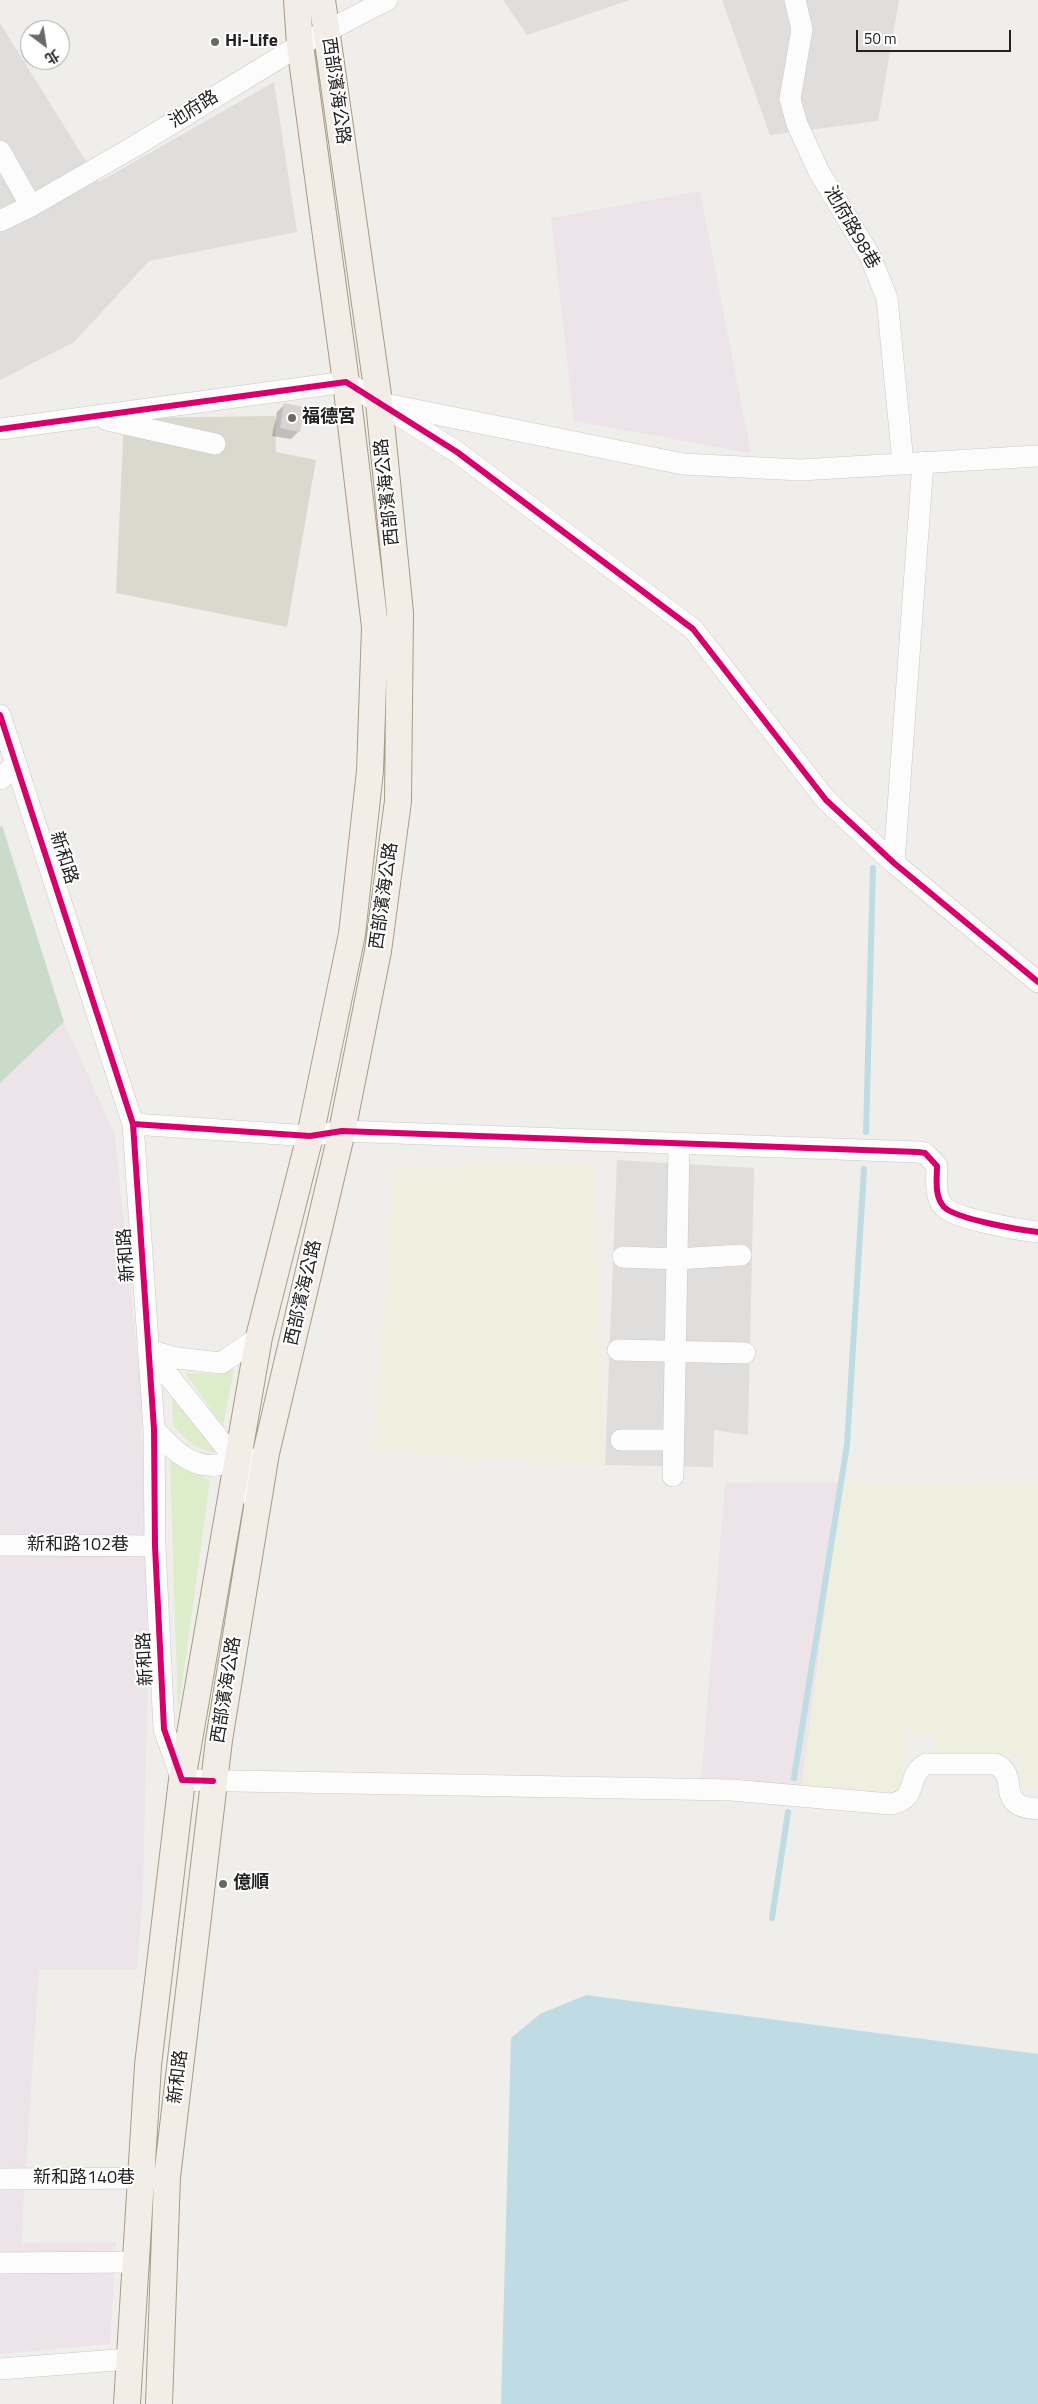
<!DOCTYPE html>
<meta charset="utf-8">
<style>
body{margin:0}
#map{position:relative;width:1038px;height:2404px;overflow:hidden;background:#f0eeeb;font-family:"Titillium Web","Noto Sans TC",sans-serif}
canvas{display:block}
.north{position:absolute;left:20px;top:20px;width:50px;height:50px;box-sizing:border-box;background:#fff;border:1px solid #a7a7a7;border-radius:50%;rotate:149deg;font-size:14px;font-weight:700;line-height:20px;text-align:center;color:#222}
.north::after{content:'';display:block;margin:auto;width:18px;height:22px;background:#6a6968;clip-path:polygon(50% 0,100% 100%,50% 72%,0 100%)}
.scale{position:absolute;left:856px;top:30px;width:155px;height:22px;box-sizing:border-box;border:2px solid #222;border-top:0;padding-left:6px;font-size:15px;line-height:18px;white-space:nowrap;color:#222;-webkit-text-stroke:4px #fff;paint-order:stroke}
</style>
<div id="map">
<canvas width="1038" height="2404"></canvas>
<div class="north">北</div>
<div class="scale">50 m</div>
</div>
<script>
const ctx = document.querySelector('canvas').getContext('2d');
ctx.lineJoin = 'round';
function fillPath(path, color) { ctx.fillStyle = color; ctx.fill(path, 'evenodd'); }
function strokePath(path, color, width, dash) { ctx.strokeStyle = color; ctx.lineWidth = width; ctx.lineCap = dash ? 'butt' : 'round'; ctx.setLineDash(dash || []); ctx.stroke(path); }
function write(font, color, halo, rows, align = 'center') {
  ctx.font = font + ' "Titillium Web","Noto Sans TC",sans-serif'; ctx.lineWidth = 4; ctx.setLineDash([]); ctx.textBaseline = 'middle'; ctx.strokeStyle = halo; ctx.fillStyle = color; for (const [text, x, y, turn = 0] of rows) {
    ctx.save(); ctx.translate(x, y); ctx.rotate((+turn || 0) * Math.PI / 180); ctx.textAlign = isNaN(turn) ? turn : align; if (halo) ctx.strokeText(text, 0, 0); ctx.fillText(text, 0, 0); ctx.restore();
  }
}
const residential = new Path2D(`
 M503,0H630L527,35Z
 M722,0H899L878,121L770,135Z
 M0,23L99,182L274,82L297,232L149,261L74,342L0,380Z
 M617,1160L754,1168L748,1435L714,1430L713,1467L605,1465Z`);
const industrial = new Path2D(`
 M700,191L751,453L574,421L551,218Z
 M64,1022L115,1135L141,1391L148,1665L143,1892L137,1970H39L26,2169H0V1083Z
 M842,1482L801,1791L701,1780L725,1483Z
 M0,2190H24L22,2243L116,2242L110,2344L0,2354Z`);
const construction = new Path2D(`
 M275,416L276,452L316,460L287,627L116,593L124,418Z`);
const farmland = new Path2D(`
 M595,1163L605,1465L373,1452L394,1168Z
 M842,1482L1038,1486V1786L1022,1787L1019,1755L934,1753L935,1733L908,1736L899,1794L801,1791Z`);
const grass = new Path2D(`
 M234,1369L223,1426L185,1373L214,1374Z
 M172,1393L219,1453C197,1451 187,1441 173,1426Z
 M170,1458L210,1481L178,1713Z`);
const cemetery = new Path2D(`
 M2,825L64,1022L0,1083V828Z`);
const water = new Path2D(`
 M586,1995L1038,2054V2404H501L511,2038L540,2014Z`);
const shadow = new Path2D(`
 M285,404L299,431L291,439L272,436L277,412Z`);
const stream = new Path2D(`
 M866,1132L873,868
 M794,1778L847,1445L864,1169
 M772,1918L788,1812`);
const building = new Path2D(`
 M284,403L305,407L300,432L280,428Z`);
const minor = new Path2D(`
 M795,0L802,29L790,99L797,124L819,172L870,256L887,298L903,463
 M0,151L31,206
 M0,221L31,206L135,146L300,45L387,0
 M391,405L683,464L800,470L1038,456
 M107,420L215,444
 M0,429L346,382L457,452L693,629L826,800L894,863L1038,982
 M0,715L133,1124L154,1429L155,1546L164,1729L182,1780L731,1790L890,1804C920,1800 905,1775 926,1764H995C1022,1775 992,1807 1038,1809
 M1,779L16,763
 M894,863L923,462
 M133,1124L310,1136L342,1131L918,1152L925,1153L937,1166C937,1179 934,1196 944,1207C956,1219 1020,1230 1038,1232
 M623,1257L677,1259L741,1255
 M148,1350L236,1460L257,1507
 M148,1350L177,1358L221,1363L259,1337
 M618,1350L745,1353
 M154,1429C169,1446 191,1469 217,1465C227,1464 237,1460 247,1457
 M621,1440H673
 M673,1476L679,1144
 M0,1545L155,1546
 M0,2179L157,2178
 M0,2263L134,2262
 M0,2369L129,2359`);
const major = new Path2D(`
 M127,2404L148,2065L182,1780L259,1337L310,1136L352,934L370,771L375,627L346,382L300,45L297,0
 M159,2404L167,2177L219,1740L266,1453L342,1131L378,951L398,801L400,613L379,402L322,0`);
const cycleway = new Path2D(`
 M0,429L346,382L457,452L693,629L826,800L894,863L1038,982
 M0,715L133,1124L154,1429L155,1546L164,1729L182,1780L213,1781
 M133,1124L310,1136L342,1131L918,1152L925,1153L937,1166C937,1179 934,1196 944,1207C956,1219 1020,1230 1038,1232`);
const markers = [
 [215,42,5,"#6a6968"],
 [292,418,5,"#6a6968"],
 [223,1884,5,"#6a6968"]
];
const poiNames = [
 ["Hi-Life",225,42],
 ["福德宮",302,418],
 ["億順",233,1884]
];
const streetNames = [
 ["西部濱海公路",335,91,82],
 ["池府路",194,110,-32],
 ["池府路98巷",851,228,60],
 ["西部濱海公路",388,492,-96],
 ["新和路",63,858,72],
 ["西部濱海公路",385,896,-82],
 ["新和路",127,1255,-94],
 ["西部濱海公路",304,1293,-77],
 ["新和路102巷",78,1546],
 ["新和路",146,1659,-93],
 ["西部濱海公路",227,1690,-81],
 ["新和路",179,2077,-83],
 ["新和路140巷",84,2179]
];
fillPath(residential, '#dfdedc');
fillPath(industrial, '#ede4e9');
fillPath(construction, '#d9d9cd');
fillPath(farmland, '#efefdf');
fillPath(grass, '#ddeccb');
fillPath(cemetery, '#cadbca');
fillPath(water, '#bfdbe3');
fillPath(shadow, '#0003');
strokePath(stream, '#bfdbe3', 6);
fillPath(building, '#d7d4d2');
strokePath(minor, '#c9c8c7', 22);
strokePath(major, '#a79c86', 28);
strokePath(minor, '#fdfcfc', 21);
strokePath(major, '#f3ede7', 26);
strokePath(cycleway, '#d6006c', 6);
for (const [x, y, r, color] of markers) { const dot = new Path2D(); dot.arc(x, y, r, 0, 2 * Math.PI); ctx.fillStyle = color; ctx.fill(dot); strokePath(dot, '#fff', 2); }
write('bold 18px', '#222', '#fff', poiNames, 'left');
write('18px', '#222', '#fff', streetNames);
</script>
